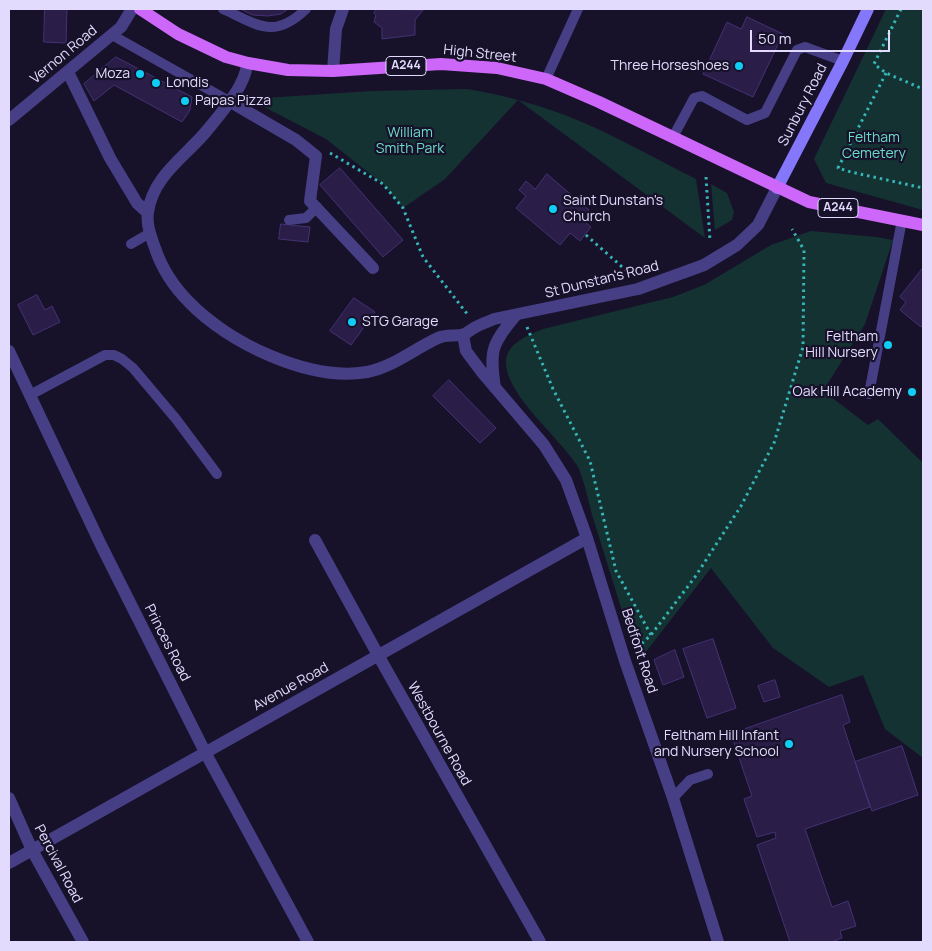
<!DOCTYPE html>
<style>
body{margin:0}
#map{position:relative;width:932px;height:951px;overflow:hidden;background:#171229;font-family:Manrope,sans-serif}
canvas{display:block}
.frame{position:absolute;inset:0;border:10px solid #e2dbfe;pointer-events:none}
.scale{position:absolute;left:750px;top:30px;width:140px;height:22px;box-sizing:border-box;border:2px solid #e2dbfe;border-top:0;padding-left:6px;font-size:15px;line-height:18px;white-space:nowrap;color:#e2dbfe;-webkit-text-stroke:4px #171229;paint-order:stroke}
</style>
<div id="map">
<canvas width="932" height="951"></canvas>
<div class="frame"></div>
<div class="scale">50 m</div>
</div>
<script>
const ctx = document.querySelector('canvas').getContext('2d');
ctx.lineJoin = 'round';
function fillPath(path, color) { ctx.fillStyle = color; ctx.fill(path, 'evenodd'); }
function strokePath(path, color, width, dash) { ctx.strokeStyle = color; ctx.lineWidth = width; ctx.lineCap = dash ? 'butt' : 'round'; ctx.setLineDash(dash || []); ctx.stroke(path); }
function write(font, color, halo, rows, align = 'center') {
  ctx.font = font + ' Manrope,sans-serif'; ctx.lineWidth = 4.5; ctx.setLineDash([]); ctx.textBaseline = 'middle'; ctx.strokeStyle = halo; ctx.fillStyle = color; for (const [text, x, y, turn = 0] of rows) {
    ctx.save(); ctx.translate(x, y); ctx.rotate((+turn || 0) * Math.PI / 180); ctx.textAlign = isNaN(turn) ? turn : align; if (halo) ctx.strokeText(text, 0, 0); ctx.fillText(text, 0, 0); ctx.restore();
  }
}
const green = new Path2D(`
 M886,9H923V210L826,183L814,159Z
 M467,89C504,95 541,105 577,120C616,136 658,160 696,179L705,238L518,100L445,179L403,208L383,184L326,139L249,99L372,91Z
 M711,184L727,193L734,212L732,220L715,230Z
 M811,231L876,237L893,240L865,324L823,391L868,425L878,419L923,463V758L885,729L863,675L829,687L773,648L711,568L638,662C623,614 608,566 593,518C589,504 583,474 576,464C558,436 506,395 506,362C506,343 529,335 543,329L673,297L704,285L771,245Z`);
const building = new Path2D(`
 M45,9H67L66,43L44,42Z
 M241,9H288L281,14L268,16L253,15Z
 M377,9L423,10L415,20V35L382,39V28L374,22L376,15L374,13Z
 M747,17L783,34L753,97L703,74L727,22L741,29Z
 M116,57L192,97L190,110L182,122L114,85L94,101L84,84Z
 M340,168L403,240L383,257L320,185Z
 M547,174L589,210L581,219L591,227L580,241L570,233L560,245L516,208L526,196L519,190L526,181L535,189Z
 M281,224L310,227L308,242L279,239Z
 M923,268V324L921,327L900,310L906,302L900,297Z
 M37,295L45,310L52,306L60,322L33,335L18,305Z
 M354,298L375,312L351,345L330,331Z
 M449,380L496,428L480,443L433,396Z
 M713,639L736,708L707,718L683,649Z
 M675,650L684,677L663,685L654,660Z
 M775,680L780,697L764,702L758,686Z
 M842,695L850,722L843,725L870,807L805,829L832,907L848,901L856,926L840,931L842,938L831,942H790L757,845L776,838L775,832L757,837L744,799L752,796L731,734Z
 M902,746L918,795L872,811L855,762Z`);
const path = new Path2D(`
 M901,9L874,64L886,73L923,89
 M886,73L838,168L851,172L923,188
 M330,153L383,184L403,208L423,257L468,315
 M706,177L710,241
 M586,235L629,273
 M527,327L553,389L590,461L616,571L651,635
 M637,648L651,635L695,577L741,506L774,443L803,347L804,250L792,229`);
const lane = new Path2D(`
 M223,9C258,25 274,40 306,9
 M112,35L229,101
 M546,79L578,9
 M673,137L694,98L702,96L747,120L765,113L797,50L805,47L843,61
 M289,220L306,218L317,207
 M131,244L150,233
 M869,394L902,220
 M30,395L105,355H114L122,359L133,368L176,419L217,474
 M673,798L690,780L708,774`);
const street = new Path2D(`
 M248,63C246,69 245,76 242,81C236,96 215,121 204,134C183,158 153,177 148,212C146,224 151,237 155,248C162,269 174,287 189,302C228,343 310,382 367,372C393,367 414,349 438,338C447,334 456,337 464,334C468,333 470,330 474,328C480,324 488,322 494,319L638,289L704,265L737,245L758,225L777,188
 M333,71L336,29L343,9
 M68,72L110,158L137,203L148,213
 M229,101L296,140L316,156L310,201L373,268
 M9,120L121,27L132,9
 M463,335L466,351L481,371L544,445L566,480L587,538L625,661L673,798L718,942
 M9,351L101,545L205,752L308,942
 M495,388C489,350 492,344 516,315
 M315,540L378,655L540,942
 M9,798L32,850L83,942
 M9,863L587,538`);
const secondary = new Path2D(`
 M777,188L843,61L868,9`);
const primary = new Path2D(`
 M140,9L178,34L226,57L248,63L288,70L333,71L441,64L497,68L546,79L599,102L809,202L923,225`);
const markers = [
 [739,66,5,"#10cdf5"],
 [140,74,5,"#10cdf5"],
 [156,83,5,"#10cdf5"],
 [185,101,5,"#10cdf5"],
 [553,209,5,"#10cdf5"],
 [352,322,5,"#10cdf5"],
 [888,345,5,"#10cdf5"],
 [912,392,5,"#10cdf5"],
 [789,744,5,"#10cdf5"]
];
const shields = [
 [406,66,40],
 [838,208,40]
];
const shieldNames = [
 ["A244",406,66],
 ["A244",838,208]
];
const streetNames = [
 ["High Street",480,54,6],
 ["Vernon Road",64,55,-40],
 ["Sunbury Road",803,105,-63],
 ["St Dunstan's Road",602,280,-14],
 ["Princes Road",167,643,63],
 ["Bedfont Road",639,651,72],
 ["Avenue Road",291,687,-29],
 ["Westbourne Road",439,734,61],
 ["Percival Road",58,864,62]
];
const poiNames = [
 ["Three Horseshoes",729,66],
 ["Moza",130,74],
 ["Londis",166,83,"left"],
 ["Papas Pizza",195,101,"left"],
 ["Saint Dunstan's",563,201,"left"],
 ["Church",563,217,"left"],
 ["STG Garage",362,322,"left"],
 ["Feltham",878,337],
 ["Hill Nursery",878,353],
 ["Oak Hill Academy",902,392],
 ["Feltham Hill Infant",779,736],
 ["and Nursery School",779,752]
];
const parkNames = [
 ["William",410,133],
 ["Smith Park",410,149],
 ["Feltham",874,138],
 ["Cemetery",874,154]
];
fillPath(green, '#153233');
fillPath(building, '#2a1e49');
strokePath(building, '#443274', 1);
strokePath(path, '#36b5b7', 3, [2.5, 4]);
strokePath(lane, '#473f86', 10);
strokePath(street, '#473f86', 12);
strokePath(secondary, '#8477f9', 12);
strokePath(primary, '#cd67f9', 12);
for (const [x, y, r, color] of markers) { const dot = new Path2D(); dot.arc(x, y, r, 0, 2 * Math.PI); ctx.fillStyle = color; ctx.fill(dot); strokePath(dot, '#171229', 2); }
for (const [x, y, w] of shields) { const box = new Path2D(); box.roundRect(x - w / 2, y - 9.5, w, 19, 4); ctx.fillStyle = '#171229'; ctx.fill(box); strokePath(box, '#e2dbfe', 1); }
write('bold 12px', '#e2dbfe', null, shieldNames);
write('14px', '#e2dbfe', '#171229', streetNames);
write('14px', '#e2dbfe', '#171229', poiNames, 'right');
write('14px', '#69dcc8', '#171229', parkNames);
</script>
